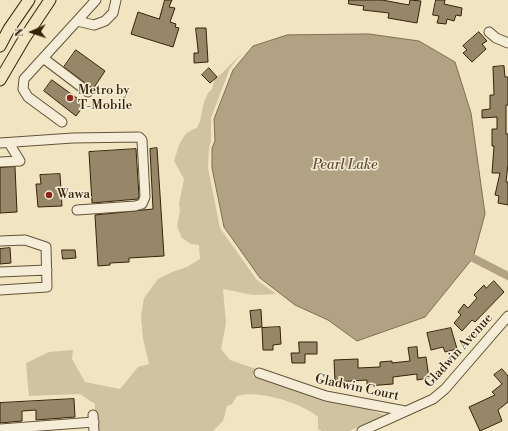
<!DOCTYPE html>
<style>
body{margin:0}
#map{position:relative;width:508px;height:431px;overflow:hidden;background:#f0e4c1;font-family:"Libre Bodoni",serif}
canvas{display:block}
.north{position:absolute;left:12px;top:12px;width:40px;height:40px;-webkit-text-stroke:3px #f5edd7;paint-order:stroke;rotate:267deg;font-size:11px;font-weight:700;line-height:16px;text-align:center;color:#36230a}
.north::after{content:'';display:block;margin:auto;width:14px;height:18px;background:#36230a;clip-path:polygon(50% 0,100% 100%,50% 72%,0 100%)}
</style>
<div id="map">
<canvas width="508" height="431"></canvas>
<div class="north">N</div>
</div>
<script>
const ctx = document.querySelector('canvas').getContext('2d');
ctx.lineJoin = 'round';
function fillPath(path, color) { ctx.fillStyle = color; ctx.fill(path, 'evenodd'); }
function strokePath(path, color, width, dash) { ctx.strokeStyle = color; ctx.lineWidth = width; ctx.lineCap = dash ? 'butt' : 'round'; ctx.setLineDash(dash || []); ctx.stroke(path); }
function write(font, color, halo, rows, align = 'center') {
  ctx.font = font + ' "Libre Bodoni",serif'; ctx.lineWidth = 3; ctx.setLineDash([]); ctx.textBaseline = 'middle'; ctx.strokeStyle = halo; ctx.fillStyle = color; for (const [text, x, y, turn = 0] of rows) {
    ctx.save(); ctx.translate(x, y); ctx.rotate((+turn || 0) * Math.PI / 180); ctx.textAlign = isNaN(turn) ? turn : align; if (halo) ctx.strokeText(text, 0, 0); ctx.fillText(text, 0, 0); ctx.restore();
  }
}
const green = new Path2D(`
 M242,53L230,68L211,118V141L209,148L208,168L220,228L257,280L276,294L253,295L223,289L226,323L221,349L230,360L256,369L253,376L324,400L362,407L385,415L349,431H322L318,429V417C302,403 258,389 237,396L232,404L227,406L223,421L213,431H99L97,411H95V404L80,394L29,396L26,363L49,352L73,350L72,359L85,382L120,389L138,367L149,364L143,339L141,316L144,298L158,279L172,272L187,267L200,259L199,245L191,244L182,238L177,226L180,211L179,204L184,179L174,161C179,147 180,133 197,128L200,121L204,102L208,93L212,89L215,78L221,74Z`);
const water = new Path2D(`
 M369,34L419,41L455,62L471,113L485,214L473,258L425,317L357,341L328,320L295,305L260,278L224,227L212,168V148L215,141L214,119L233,70L253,46L287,35Z`);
const canal = new Path2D(`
 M473,258L508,276`);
const building = new Path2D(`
 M165,0H172L169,7L175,8L170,22L176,24L175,27L179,28L173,47L131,34L138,12L159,19Z
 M349,0H382L409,5L410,0L421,1L417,23L388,18L389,13L363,10L364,6L349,4Z
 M436,0H445L444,4L462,8L461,16L456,15L454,21L447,19L446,24L437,23L439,16L433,15Z
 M196,28H206L208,62L194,63V53H198Z
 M479,32L487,41L482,44L486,49L472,62L463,53L467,50L463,46Z
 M76,50L105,71L93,89L64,67Z
 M504,66L505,77H508V105H506V134H508V164L506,182H508V205L498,203L499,196L495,195L500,173H492L494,146H492V129H497V117L482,118V110L490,109V95H494L493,67Z
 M209,68L217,77L210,83L202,75Z
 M52,80L85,104L76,116L44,91Z
 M157,148L164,256L129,258V262L110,263V265L98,266L95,215L153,209L150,149Z
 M136,149L139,196L138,199L92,203L89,152Z
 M15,167L17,212L0,213V168Z
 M60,174L62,206L38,207L36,184H41L40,175Z
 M10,248L11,263L0,264V249Z
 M62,250H75L76,258L63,259Z
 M494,281L504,292L475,322L472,320L462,331L454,323L461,315L458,312L464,304L468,308L477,298L474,295L484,285L486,288Z
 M261,310L262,327L252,328L250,311Z
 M280,327L281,344L273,345V350H263L262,328Z
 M451,328L457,349L445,352L443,347L431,350L427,333Z
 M299,342H317V354H305V363H292L291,353H299Z
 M417,347L418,358L426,357L429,378L417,380V374L393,377V384L367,386V380L335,382L334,360L358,359V368L380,367V362L392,361V363L410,361L408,348Z
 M502,369L508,376V402L498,410L502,421L480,431L469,407L495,395L492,392L502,384L494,375Z
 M74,399L75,417L36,420V410L22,411V421L0,423V403Z`);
const minor = new Path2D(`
 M77,21L94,25L105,21L113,13L116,0
 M489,32L496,38L508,43
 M43,58L88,92
 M62,122L28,97L23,89L24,79L96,0
 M0,143L73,138L139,137L142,140L145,197L142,204L135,206L77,210
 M0,162L20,161L9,143
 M0,241L25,240L46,247L47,287L0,290
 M0,272L47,270
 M259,373L326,396L405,411
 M93,415L94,431
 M0,429L94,422
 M362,431L433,399L445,389L508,316`);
const major = new Path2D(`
 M0,46L9,29L29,0
 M0,80L24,39L50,0`);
const markers = [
 [70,98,4,"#8f2418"],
 [49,195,4,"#8f2418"]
];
const poiNames = [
 ["Metro by",78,91],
 ["T-Mobile",78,106],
 ["Wawa",57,195]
];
const streetNames = [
 ["Gladwin Avenue",459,351,-48],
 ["Gladwin Court",357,388,12]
];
const waterNames = [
 ["Pearl Lake",345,166]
];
fillPath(green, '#d0c3a2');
fillPath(water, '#b1a283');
strokePath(water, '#806f53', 1);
strokePath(canal, '#b1a283', 8);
fillPath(building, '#978769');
strokePath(building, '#36230a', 1);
strokePath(minor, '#645338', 11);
strokePath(major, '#36230a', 13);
strokePath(minor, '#f5edd7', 9);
strokePath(major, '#f0e4c1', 11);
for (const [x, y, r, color] of markers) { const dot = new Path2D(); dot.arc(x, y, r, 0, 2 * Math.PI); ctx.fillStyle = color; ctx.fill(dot); strokePath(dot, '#f5edd7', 1.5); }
write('13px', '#36230a', '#f5edd7', poiNames, 'left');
write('13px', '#36230a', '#f5edd7', streetNames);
write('italic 14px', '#614f34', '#f5edd7', waterNames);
</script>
